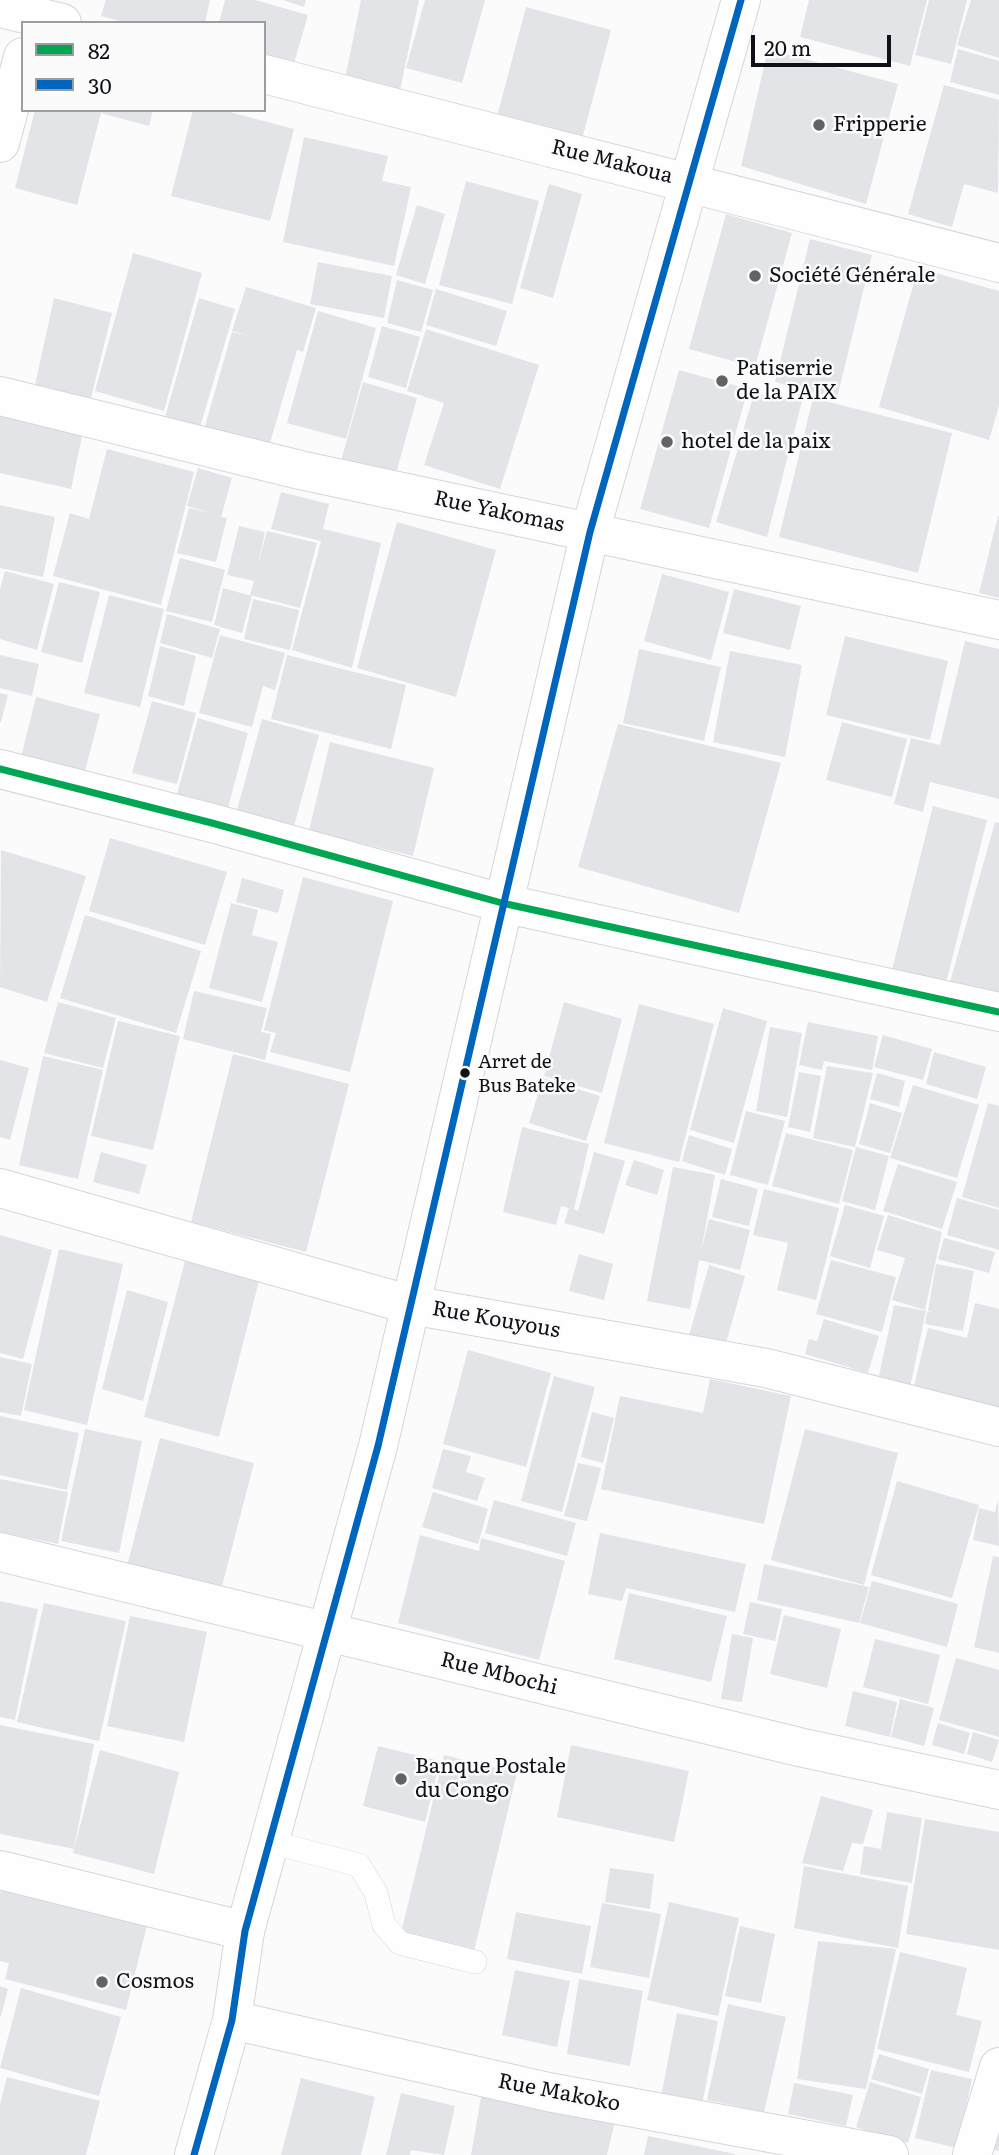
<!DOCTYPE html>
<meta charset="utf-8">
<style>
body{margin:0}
#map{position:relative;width:999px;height:2155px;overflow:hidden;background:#fbfbfb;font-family:Literata,serif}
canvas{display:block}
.legend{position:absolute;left:21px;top:21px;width:245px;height:91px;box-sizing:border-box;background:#fbfbfb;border:2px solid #9c9da0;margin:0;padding:9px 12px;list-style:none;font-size:21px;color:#0e1117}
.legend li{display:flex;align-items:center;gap:14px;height:35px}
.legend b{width:35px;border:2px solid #9c9da0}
.scale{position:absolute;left:751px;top:35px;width:140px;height:32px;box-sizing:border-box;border:4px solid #0e1117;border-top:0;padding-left:9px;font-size:21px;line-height:24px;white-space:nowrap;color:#0e1117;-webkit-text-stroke:5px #fbfbfb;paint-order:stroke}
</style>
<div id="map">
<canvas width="999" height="2155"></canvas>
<ul class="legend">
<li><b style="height:9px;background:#00a651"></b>82</li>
<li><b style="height:9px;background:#0065bd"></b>30</li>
</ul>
<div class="scale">20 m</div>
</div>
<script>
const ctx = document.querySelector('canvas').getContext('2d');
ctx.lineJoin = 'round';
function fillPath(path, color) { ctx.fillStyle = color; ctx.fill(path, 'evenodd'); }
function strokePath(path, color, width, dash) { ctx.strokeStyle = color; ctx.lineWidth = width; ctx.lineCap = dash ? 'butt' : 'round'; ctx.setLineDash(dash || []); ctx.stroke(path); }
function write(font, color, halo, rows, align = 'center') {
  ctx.font = font + ' Literata,serif'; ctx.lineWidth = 5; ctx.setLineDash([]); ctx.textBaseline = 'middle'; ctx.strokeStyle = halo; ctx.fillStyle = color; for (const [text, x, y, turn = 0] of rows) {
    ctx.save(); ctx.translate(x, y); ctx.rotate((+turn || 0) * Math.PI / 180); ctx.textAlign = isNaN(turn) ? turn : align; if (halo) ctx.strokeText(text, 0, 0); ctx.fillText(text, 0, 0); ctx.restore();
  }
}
const building = new Path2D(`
 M106,0H210L205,23H128L101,16Z
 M225,0H255L308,15L292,70L264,62V23H219Z
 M283,0H306L304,7Z
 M361,0H419L399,95L344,84Z
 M425,0H485L462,83L406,68Z
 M809,0H927L910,66L800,37Z
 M929,0H967L951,64L915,55Z
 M971,0H999V58L957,45Z
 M526,7L611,30L580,147L495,124Z
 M768,49L898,84L866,204L741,166Z
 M958,49L999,61V95L950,82Z
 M944,85L999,100L998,193L964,184L952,227L908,214Z
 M35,110H153L149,126L101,113L77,205L15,188Z
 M193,110H222L294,129L270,221L171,196Z
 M304,137L388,156L382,181L411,187L394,266L283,242Z
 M466,181L539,201L512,304L439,285Z
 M549,184L582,194L553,298L520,288Z
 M417,205L445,214L425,284L396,275Z
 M726,214L792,233L755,367L689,349Z
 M810,239L872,255L837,398L775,382Z
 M133,253L202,273L164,411L95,391Z
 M318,262L392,276L384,318L310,304Z
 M918,268L999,291V406L989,440L879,407Z
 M397,280L433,290L421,332L387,323Z
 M246,287L316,308L303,352L297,350L270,443L243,435L240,444L203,433L232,332L248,335L232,331Z
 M436,289L507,311L496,346L426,325Z
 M54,298L112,313L91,398L35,385Z
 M199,298L235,309L200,427L165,417Z
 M318,311L376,328L346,439L287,423Z
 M382,326L420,337L406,388L368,377Z
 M426,329L539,365L500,489L424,465L444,403L407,391Z
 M679,370L748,389L709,528L640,509Z
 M363,382L417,398L395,477L341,461Z
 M754,394L802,401L767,537L716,522Z
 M813,398L952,433L918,573L779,537Z
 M0,403L85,422L71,489L0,473Z
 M107,449L194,472L161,605L53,576L70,513L89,519Z
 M198,468L232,478L221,517L227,518L216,562L177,553L189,508L211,513L187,506Z
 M281,492L329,504L323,529L381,543L352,668L292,650L321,541L271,529Z
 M0,505L55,517L43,577L0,568Z
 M998,516H999V598L979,593Z
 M397,522L496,550L456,697L357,668Z
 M239,526L265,532L258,564L267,531L317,543L300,608L250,595L254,581L227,575Z
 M180,558L225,570L212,622L166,611Z
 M5,571L54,584L37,650L0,639V589Z
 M662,574L729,592L711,660L644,641Z
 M59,582L100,592L82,663L41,652Z
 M223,588L252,596L242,633L214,625Z
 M734,589L801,606L790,650L723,633Z
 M109,595L164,609L140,707L84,693Z
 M253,599L299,610L290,650L244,639Z
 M167,614L220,629L212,658L160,643Z
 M220,635L285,653L275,690L263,686L252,727L199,713Z
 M845,636L948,661L930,740L826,715Z
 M965,641L999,649V799L930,782L923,812L894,804L911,738L940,745Z
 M160,646L196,656L184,706L148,696Z
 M639,649L721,667L704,741L623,723Z
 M730,651L802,665L785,757L713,742Z
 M0,655L39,664L32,696L0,688Z
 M287,655L406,685L391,749L271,719Z
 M0,693L8,695L1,722H0Z
 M36,697L100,714L83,778L20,761Z
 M152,701L196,713L177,784L132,773Z
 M198,718L248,733L226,815L175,801Z
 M262,719L319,735L294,826L237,810Z
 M842,722L907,739L892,797L826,780Z
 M618,724L781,763L739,913L578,867Z
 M330,742L434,768L413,856L309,831Z
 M933,806L987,820L946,983L892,970Z
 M995,822L999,823V996L950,982Z
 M110,838L227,872L205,945L89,911Z
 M1,850L86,876L47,1002L0,987Z
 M303,877L393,901L350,1072L270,1052L276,1033L264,1030Z
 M242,878L284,890L278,913L236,902Z
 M231,903L258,910L252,935L278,942L262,1002L209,988Z
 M85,915L201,951L176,1033L60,998Z
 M194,991L267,1008L261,1032L271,1034L265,1060L183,1039Z
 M58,1002L116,1018L103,1068L44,1053Z
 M564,1002L622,1019L602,1093L544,1076Z
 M639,1004L714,1024L679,1162L604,1143Z
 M723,1008L767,1021L734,1143L690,1130Z
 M118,1021L180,1036L153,1150L91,1136Z
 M808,1022L878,1036L872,1070L824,1061L822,1070L799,1065Z
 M770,1027L802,1033L787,1117L756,1111Z
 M883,1035L932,1049L923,1080L874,1067Z
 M934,1052L986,1067L977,1099L926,1084Z
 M233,1054L349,1084L306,1252L191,1222Z
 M43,1056L103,1070L78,1179L19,1165Z
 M0,1060L29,1068L10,1140L0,1137Z
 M827,1066L873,1073L855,1147L813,1138Z
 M799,1072L821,1076L810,1132L788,1127Z
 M877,1073L905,1081L899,1107L870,1099Z
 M543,1078L600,1096L586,1141L529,1123Z
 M913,1085L979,1105L957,1178L890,1158Z
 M870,1103L902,1113L890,1153L859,1144Z
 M988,1103L999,1106V1208L962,1197Z
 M746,1111L785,1121L768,1185L730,1175Z
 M522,1127L589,1144L574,1209L578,1211L594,1152L625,1161L604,1234L564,1223L569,1208L561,1206L556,1225L503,1212Z
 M786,1133L853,1150L839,1204L772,1186Z
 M689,1135L732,1149L725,1175L682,1161Z
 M856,1147L889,1156L875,1210L842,1201Z
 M101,1152L147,1165L139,1194L93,1182Z
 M634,1160L664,1170L657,1195L625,1185Z
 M898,1164L957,1182L942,1229L883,1211Z
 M673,1167L715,1175L701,1252L709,1219L750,1230L740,1270L699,1260L690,1309L647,1301Z
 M721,1179L758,1189L749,1226L712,1217Z
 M764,1189L839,1208L816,1300L777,1290L788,1243L753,1235Z
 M957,1198L999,1210V1250L947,1235Z
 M845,1205L884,1216L870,1268L830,1256Z
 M888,1215L942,1232L925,1310L892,1300L905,1258L877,1250Z
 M0,1235L52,1250L23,1359L0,1353Z
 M944,1238L995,1252L989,1273L938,1259Z
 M59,1249L123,1264L87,1425L24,1410Z
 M579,1254L613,1264L604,1300L569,1291Z
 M831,1260L896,1277L882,1332L816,1314Z
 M185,1261L259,1281L219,1437L144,1417Z
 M936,1264L974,1271L963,1331L925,1324L927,1312H932L928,1311Z
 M709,1265L745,1276L724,1350L688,1339Z
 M127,1290L168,1302L143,1401L102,1389Z
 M975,1303L999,1309V1416L912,1394L928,1328L967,1338Z
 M894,1305L926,1311L908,1397L876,1390Z
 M824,1319L879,1336L868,1373L805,1354L809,1339L817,1341Z
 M468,1350L551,1373L526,1467L443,1444Z
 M0,1357L32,1364L21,1416L0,1412Z
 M554,1376L595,1387L562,1512L521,1501Z
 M710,1379L791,1396L764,1524L601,1489L620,1396L703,1413Z
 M592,1412L614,1418L603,1463L581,1457Z
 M0,1416L79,1433L67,1490L0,1475Z
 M85,1429L142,1441L119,1553L61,1541Z
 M805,1429L898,1453L864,1585L771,1560Z
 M160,1438L254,1463L221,1590L127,1566Z
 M443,1449L471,1456L466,1472L485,1478L477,1501L432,1488Z
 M578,1463L601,1468L587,1521L564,1516Z
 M0,1479L68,1492L58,1544L0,1532Z
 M897,1481L979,1505L952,1598L871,1575Z
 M433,1492L488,1509L478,1544L422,1527Z
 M494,1500L576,1523L567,1556L485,1533Z
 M998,1500L999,1546L973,1540L979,1508L995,1512Z
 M600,1533L746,1564L735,1612L626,1588L622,1601L588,1594Z
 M420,1535L479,1551L481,1538L565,1561L539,1660L398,1623Z
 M993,1556L999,1557V1653L974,1647Z
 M764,1564L869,1587L859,1623L757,1600Z
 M872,1581L958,1604L947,1647L860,1623Z
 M629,1593L727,1616L711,1682L614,1659Z
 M0,1601L38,1609L15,1720L0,1717Z
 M750,1602L782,1609L775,1641L743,1634Z
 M44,1603L126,1621L99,1741L17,1722Z
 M784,1615L841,1629L827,1688L770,1674Z
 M130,1616L207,1632L184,1742L107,1726Z
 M732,1634L753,1638L742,1702L721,1699Z
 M875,1639L940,1655L928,1704L863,1687Z
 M956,1658L999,1670V1737L939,1720Z
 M853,1691L897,1702L890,1737L845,1726Z
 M900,1699L934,1708L924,1746L891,1737Z
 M938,1723L970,1733L964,1754L932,1745Z
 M0,1725L94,1744L74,1849L0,1834Z
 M973,1732L999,1740L992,1762L967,1754Z
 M571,1745L689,1771L674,1842L557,1817Z
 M378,1746L440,1761L425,1822L363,1806Z
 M100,1750L179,1772L154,1874L73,1853Z
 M444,1755L517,1773L473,1955L400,1937Z
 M821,1796L873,1810L863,1844L852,1843L843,1871L802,1863Z
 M887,1812L922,1818L912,1883L860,1874L864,1846L881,1849Z
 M925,1819L999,1832V1950L906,1934Z
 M804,1866L908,1886L898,1948L794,1928Z
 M610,1868L654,1874L650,1909L605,1902Z
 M4,1876L150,1913L126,2010L5,1979L9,1963L0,1961V1894Z
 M669,1902L739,1918L718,2016L647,2000Z
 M602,1903L661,1914L649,1978L590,1967Z
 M516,1912L591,1926L582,1974L507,1959Z
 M740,1926L775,1934L761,2003L725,1996Z
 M818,1941L896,1949L866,2089L797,2079Z
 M900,1952L967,1968L956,2015L982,2021L969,2072L877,2049Z
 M515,1970L570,1981L557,2047L502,2035Z
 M579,1979L643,1991L630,2066L567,2054Z
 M0,1986L8,1989L1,2016H0Z
 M21,1988L121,2017L99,2096L0,2068Z
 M728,2004L786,2017L764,2112L707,2100Z
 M677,2013L718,2021L702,2105L661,2097Z
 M879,2054L929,2069L922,2094L871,2079Z
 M931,2070L972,2079L957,2148L915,2138Z
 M7,2077L100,2101L86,2155H0V2104Z
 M301,2078L375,2097L361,2155H281Z
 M870,2082L921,2097L908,2143L856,2127Z
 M794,2083L853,2095L846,2126L788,2114Z
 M401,2093L455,2106L444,2155L411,2150L410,2155H386Z
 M496,2096L615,2121L607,2155H471L481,2097Z
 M999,2111V2151L989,2149Z
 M648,2136L735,2154L734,2155H644Z`);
const service = new Path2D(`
 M270,1842L359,1865L376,1893L384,1925L400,1943L475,1962`);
const minor = new Path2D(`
 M0,8L62,23
 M264,74L999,263
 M0,143L23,57
 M0,396L300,470L999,620
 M0,769L212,823L502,903L999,1012
 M0,1188L411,1305L766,1368L999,1427
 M0,1870L245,1931
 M232,2020L548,2092L889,2155
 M972,2155L999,2067`);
const secondary = new Path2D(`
 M0,1552L799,1747L999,1790
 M194,2155L232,2020L245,1931L378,1446L590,532L741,0`);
const bus1 = new Path2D(`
 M0,769L212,823L502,903L999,1012`);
const bus2 = new Path2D(`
 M194,2155L232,2020L245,1931L378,1446L590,532L741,0`);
const markers = [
 [819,125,7,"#616367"],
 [755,276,7,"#616367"],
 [722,381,7,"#616367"],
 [667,442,7,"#616367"],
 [465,1073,6,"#0e1117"],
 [401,1779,7,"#616367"],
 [102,1982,7,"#616367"]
];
const busNames = [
 ["Arret de",478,1062],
 ["Bus Bateke",478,1086]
];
const poiNames = [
 ["Fripperie",833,125],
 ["Société Générale",769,276],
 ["Patiserrie",736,369],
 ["de la PAIX",736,393],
 ["hotel de la paix",681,442],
 ["Banque Postale",415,1767],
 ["du Congo",415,1791],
 ["Cosmos",116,1982]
];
const streetNames = [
 ["Rue Makoua",612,162,14],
 ["Rue Yakomas",499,512,12],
 ["Rue Kouyous",496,1320,10],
 ["Rue Mbochi",499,1674,14],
 ["Rue Makoko",559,2093,11]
];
fillPath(building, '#e2e4e8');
strokePath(service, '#d5d6da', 24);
strokePath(minor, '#d5d6da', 40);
strokePath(secondary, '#d5d6da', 40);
strokePath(service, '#fefefe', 23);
strokePath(minor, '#fefefe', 38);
strokePath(secondary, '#fefefe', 38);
strokePath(bus1, '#00a651', 7);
strokePath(bus2, '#0065bd', 7);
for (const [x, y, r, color] of markers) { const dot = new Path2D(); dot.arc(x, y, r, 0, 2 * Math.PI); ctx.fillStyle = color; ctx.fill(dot); strokePath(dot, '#fbfbfb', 2.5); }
write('19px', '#0e1117', '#fbfbfb', busNames, 'left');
write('21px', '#0e1117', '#fbfbfb', poiNames, 'left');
write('21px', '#0e1117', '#fbfbfb', streetNames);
</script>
